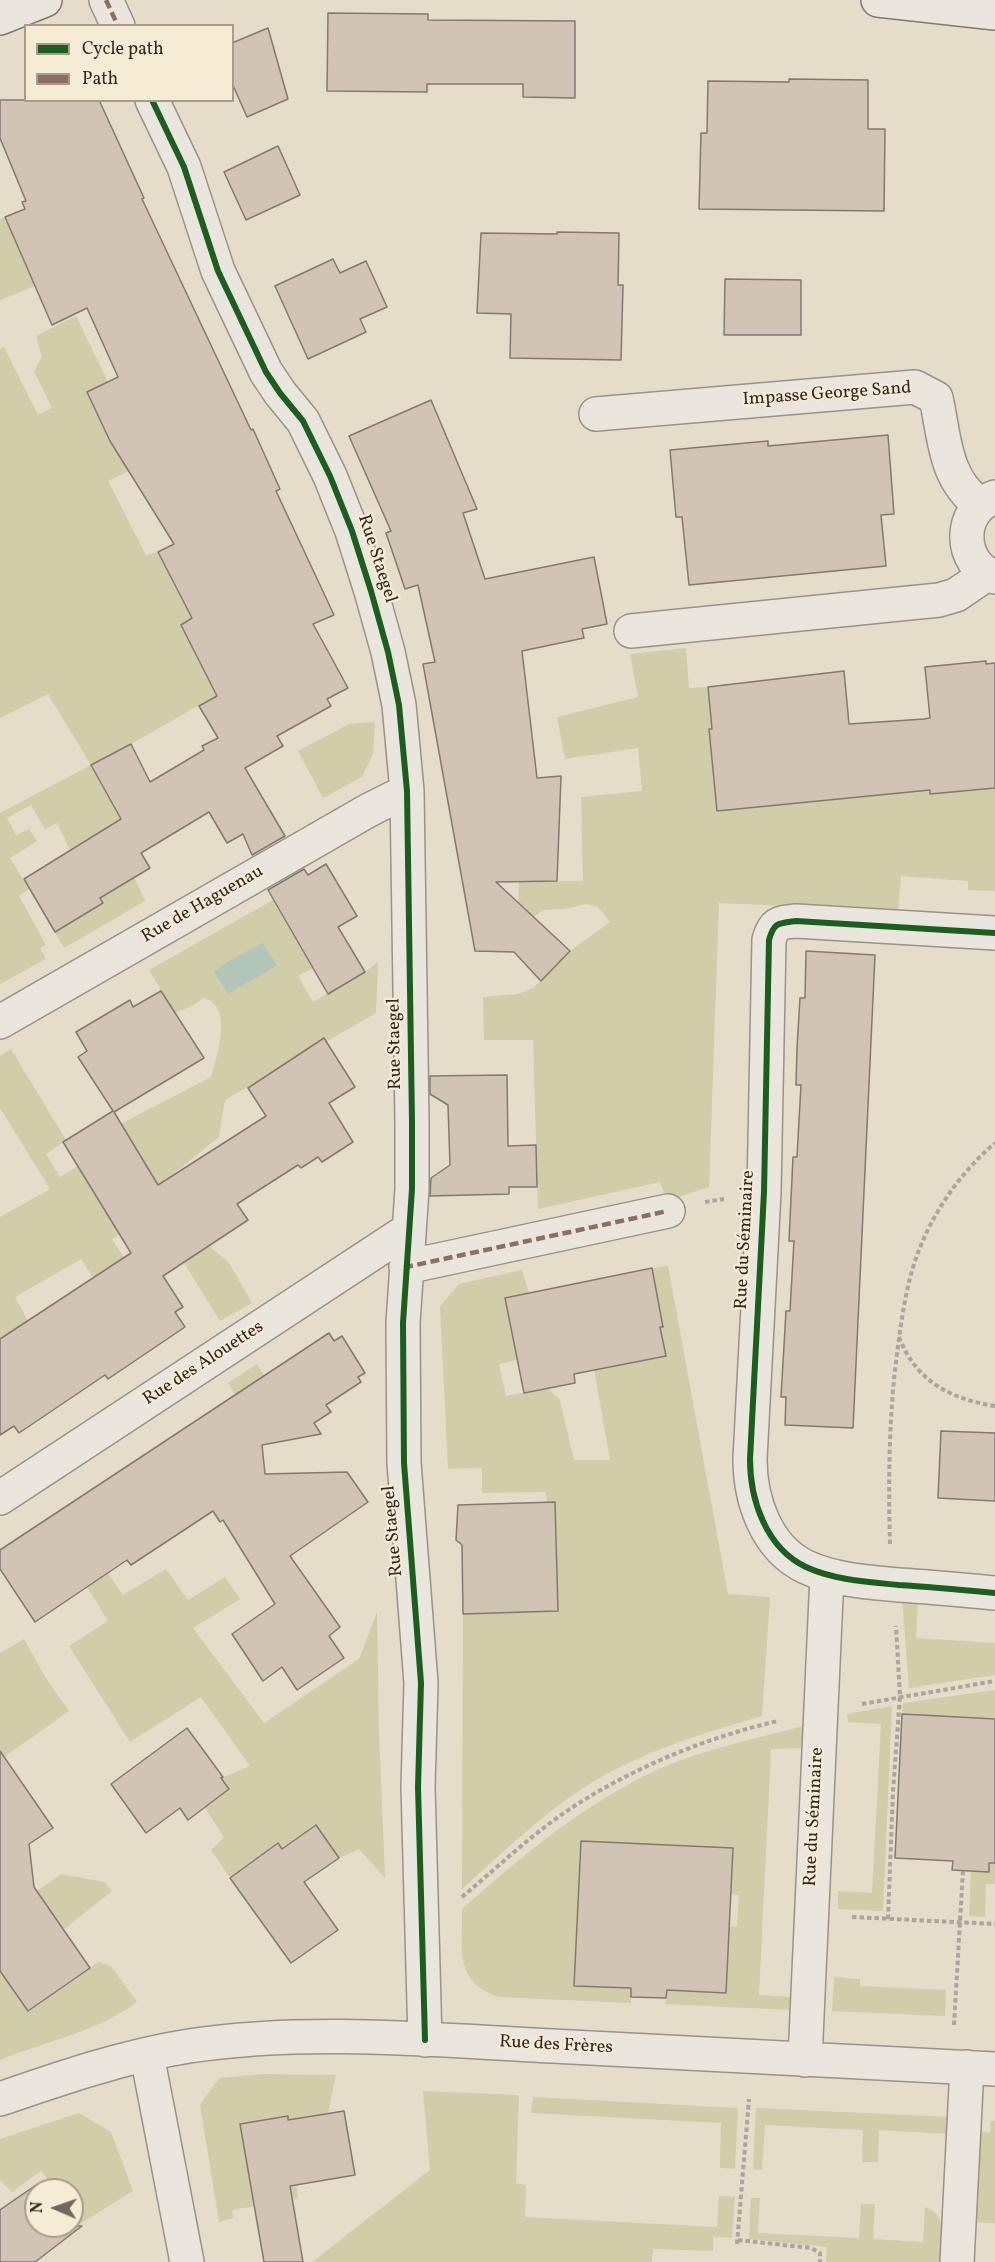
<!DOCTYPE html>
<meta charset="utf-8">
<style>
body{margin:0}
#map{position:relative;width:995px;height:2262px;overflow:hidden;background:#e5dcca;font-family:Vollkorn,serif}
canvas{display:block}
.legend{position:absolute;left:24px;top:24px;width:210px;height:78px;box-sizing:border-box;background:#f6ebd5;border:2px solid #a89d8d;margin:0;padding:8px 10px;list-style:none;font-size:18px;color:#342722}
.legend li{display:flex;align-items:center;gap:12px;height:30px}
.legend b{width:30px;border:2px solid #a89d8d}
.north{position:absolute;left:24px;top:2178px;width:60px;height:60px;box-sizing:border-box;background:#f6ebd5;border:2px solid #a89d8d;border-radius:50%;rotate:272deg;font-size:16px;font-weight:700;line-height:24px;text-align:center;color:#342722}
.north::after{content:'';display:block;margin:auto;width:21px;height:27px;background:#72665d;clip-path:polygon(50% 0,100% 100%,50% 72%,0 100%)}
</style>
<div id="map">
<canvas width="995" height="2262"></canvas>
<ul class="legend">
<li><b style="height:8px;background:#1b5e20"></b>Cycle path</li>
<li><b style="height:8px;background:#8d6e63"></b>Path</li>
</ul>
<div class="north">N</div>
</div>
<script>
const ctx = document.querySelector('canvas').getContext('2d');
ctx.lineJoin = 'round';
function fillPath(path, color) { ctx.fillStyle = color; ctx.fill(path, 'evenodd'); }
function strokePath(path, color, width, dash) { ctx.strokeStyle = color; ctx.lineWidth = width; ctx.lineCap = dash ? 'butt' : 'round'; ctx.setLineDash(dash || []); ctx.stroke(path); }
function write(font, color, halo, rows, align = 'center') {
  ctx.font = font + ' Vollkorn,serif'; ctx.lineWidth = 4.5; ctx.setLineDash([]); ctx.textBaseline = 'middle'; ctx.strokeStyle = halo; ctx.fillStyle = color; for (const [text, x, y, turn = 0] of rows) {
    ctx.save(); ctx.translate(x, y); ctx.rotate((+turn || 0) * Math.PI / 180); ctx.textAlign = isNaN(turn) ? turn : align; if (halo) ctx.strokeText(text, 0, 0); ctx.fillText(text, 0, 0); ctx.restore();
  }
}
const green = new Path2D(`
 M5,217L19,250L73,271L0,300V219Z
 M76,316L108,382L87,392L129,471L108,481L146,555L158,552L192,619L182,625L219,694L131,744L134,877L145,901L64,948L55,932L102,903L70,850L57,823L45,829L31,805L7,818L16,835L29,829L37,841L10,858L29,889L19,896L46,945L40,948L46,959L0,984V813L91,765L48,694L0,718V349L4,347L38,415L52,408L34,371L42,357L36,336Z
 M686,648L689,688L708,687L712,729H709L717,811L861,797L858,763L995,788V891L968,890V881L901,876L898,911L719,903L709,1187L667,1201L660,1182L538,1209L533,1040H484L483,997L518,994L533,988L570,951L610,922L598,907L586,904L565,909L543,910L533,918H518L519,882L583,881L581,797L642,791L638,748L565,759L557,717L638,697L630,654Z
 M375,722L373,754L362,777L323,798L298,751L349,724Z
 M273,900L313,968L298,976L313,1002L365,972L378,962L376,1013L225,1100L219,1137L166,1180L209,1246L229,1263L252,1303L220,1321L137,1187L153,1177L138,1152L103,1133L211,1077C217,1056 234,1004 203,998L194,1005L175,1013L149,970Z
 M11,1049L66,1140L46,1154L60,1177L78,1166L120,1234L112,1239L132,1271L102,1292L81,1259L15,1297L28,1321L0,1339V1217L50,1189L0,1108V1056Z
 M668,1266L728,1594L770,1597L762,1716C708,1732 654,1748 605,1775C551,1805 507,1849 462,1889L463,1614L558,1611L555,1513L547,1503L546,1492L482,1493V1468L448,1469L440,1306L459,1284L522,1270L529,1293L505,1298L517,1360L499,1364L506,1396L548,1388L560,1400L574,1460H610L579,1285L666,1356L660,1327L663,1326L652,1268Z
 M257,1364L293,1419L257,1429L228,1383Z
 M166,1569L188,1600L225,1577L240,1599L193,1628L264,1723L359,1659L377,1612L379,1732L385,1878L359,1849L339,1858L315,1825L282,1849L277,1844L230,1878L211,1850L224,1837L205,1808L229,1789L221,1778L250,1766L201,1697L130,1742L69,1646L108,1621L87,1587L108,1573L123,1595Z
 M902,1597H918L916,1638L995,1643V1675L909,1688Z
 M24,1639L44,1675L69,1711L0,1760V1653Z
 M995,1690V1719L902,1714L903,1703Z
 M892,1706L883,1911L838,1909V1891L872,1893L881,1724L848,1722L847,1714Z
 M803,1726V1748L771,1749L759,1995L791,1997L790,2010L665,2004L667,1990L726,1993L729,1927L737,1926L739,1895L731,1894L733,1848L581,1841L574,1985L631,1988V2003L498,1997C453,1980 463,1949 462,1909C523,1855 585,1803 659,1769C704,1749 755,1739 803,1726Z
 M989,1863H995V1884H986L985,1917L969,1916L971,1871L989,1872Z
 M61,1874L104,1882L112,1891L63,1930L0,1917Z
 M98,1962L111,1966L137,2002C97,2032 46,2041 0,2060V1971L28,2011Z
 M834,1977L860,1979V1986L946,1990L945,2016L832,2011Z
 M263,2074L336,2075L328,2113L288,2120L287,2116L298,2198L232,2210L233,2218L219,2222L200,2105L219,2078Z
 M423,2091L519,2095L516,2183L526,2185L525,2217L717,2227L719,2196L735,2197L732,2238L713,2237V2251L653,2249L652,2262H312L430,2170Z
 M533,2097L738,2108L735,2169L720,2168L721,2123L531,2113Z
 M756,2108L951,2117L949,2134L879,2130L878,2162H862L863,2130L765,2125L762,2170L753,2169Z
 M79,2113L111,2132L133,2191L81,2223L72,2212V2190H56L41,2171L12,2192L0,2180V2139Z
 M991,2121H995V2223L972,2222L977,2131L990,2133Z
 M751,2198H760L758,2233L859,2238L861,2204H875L873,2239L923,2242L925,2207C949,2215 942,2242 941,2262H826L827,2247L749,2239Z`);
const water = new Path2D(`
 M263,943L277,966L228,994L214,972L227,962Z`);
const building = new Path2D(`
 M328,13L428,14V20L575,21V98L523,97V84H427V92L327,91Z
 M268,28L288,99L247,117L232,83V43Z
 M789,79L868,80V129H885L884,211L699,209L701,133H707L708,81L789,82Z
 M0,100H99L144,198L142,199L251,430L253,429L280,489L276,491L334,615L313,624L348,688L327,699L331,706L277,736L283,746L245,768L285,836L252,855L243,834L227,843L209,812L141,853L150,868L100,898L103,903L55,932L24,879L121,819L91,765L131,744L150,782L204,750L202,746L218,738L199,706L217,696L181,625L192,618L158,552L174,544L110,441L87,392L118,377L87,308L52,325L5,217L25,209L22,202L26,201L0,138Z
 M278,146L300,195L246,220L224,172Z
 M557,232L619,233L618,285H623L621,360L510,358L511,314L477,313L481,233L557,234Z
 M333,259L340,273L366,261L387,307L360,319L366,332L308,359L275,286Z
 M725,279L801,280V335H724Z
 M431,400L477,509L463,513L485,579L594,557L607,624L582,629L584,638L522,651L537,778L561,776L557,881L496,882L570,951L541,981L514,952L475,951L423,664L435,662L418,585L405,589L386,533L391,531L349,436Z
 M888,435L894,514L881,515L886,566L689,585L682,517H676L670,450L768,441V446Z
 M986,661V664L995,663V788L930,794V790L717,811L709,729H712L708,687L844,671L849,724L924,719L930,718L925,667Z
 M326,864L357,916L338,927L365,972L328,994L268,890L304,869L308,875Z
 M806,951L875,955L853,1428L785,1425L786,1397H781L786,1311H790L794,1241H789L793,1157H797L801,1085H796L797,1048L800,998H805Z
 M161,991L204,1058L114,1112L158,1185L266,1116L248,1088L324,1038L355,1087L329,1103L353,1142L322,1162L318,1157L301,1168L298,1165L237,1204L248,1220L163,1276L183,1307L175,1312L185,1327L108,1379L105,1375L19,1433L14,1426L0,1435V1339L131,1253L63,1142L113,1111L78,1057L87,1051L76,1032L130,1000L133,1007Z
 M507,1075L508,1146L536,1145L537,1187H509V1194L430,1196L431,1178L450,1165L448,1105L430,1094V1076Z
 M652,1268L663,1327H660L666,1356L574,1374L575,1383L524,1393L505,1298Z
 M329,1333L334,1341L342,1336L365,1373L358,1377L361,1382L326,1405L331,1412L314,1423L321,1434L262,1445L265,1474L347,1472L368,1502L290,1556L340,1627L329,1636L344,1658L297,1690L282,1667L263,1681L232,1634L275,1604L223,1520L220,1522L213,1511L131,1565L127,1560L35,1622L0,1569V1550Z
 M941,1431L995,1433V1501L938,1498Z
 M555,1502L558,1611L463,1614L462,1545L456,1540L458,1505Z
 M902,1714L995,1719V1863H989V1872L952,1870L953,1861L895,1858Z
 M187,1728L223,1777L221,1778L229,1789L188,1820L180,1808L146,1833L111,1784Z
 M0,1751L53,1828L29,1844L34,1887L90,1968L28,2011L0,1971Z
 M316,1825L339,1858L304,1882L338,1930L291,1963L230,1878L278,1843L282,1849Z
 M581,1841L733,1848L726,1993L667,1990L666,1998L631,1997V1988L574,1986Z
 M344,2111L355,2175L290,2186L303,2262H264L240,2124L288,2116V2120Z
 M36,2185V2226H82L35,2262H0V2210Z`);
const path = new Path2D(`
 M705,1202L724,1199
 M899,1337C916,1381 950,1399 995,1406
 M890,1544C888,1475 889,1407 899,1339C903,1309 908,1278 919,1250C935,1209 962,1171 995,1143
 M862,1704L995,1681
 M462,1897C499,1866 535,1831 576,1805C637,1766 708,1737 778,1721
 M852,1917L995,1924
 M888,1919L893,1791L900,1696L896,1626
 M954,2025L963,1870
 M738,2240L811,2248L820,2253V2262
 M737,2244L749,2099`);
const street = new Path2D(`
 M106,0L118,26
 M152,100L184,167L218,271L266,372L280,393L303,421L330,476L352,531L371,591L388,652L399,705L407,791L412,1121V1189L403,1323L404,1463L421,1683L418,1787L425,2040
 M596,414L915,387L936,398C945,439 944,478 980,505
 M995,497C957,509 958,565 995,577
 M631,631L939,600L956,595L987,574
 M995,933L796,921C779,923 774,922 769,940L764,1192L750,1459C750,1500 766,1548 806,1567C834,1580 868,1582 899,1585C931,1587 963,1590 995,1593
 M0,1022L369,810L407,791
 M406,1267L668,1211
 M0,1498L408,1230
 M147,2055L187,2262
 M805,2060L827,1575
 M0,2099C61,2078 125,2056 189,2046C309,2028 432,2040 552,2046C699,2054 847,2061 995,2069
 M957,2262L967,2067`);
const secondary = new Path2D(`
 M878,0L995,13
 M0,18L45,0`);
const quiet = new Path2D(`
 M106,0L118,26
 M406,1265V1267L668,1211`);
const cycleway = new Path2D(`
 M152,100L184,167L218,271L266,372L280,393L303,421L330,476L352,531L371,591L388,652L399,705L407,791L412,1121V1189L403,1323L404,1463L421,1683L418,1787L425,2040
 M995,933L796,921C779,923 774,922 769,940L764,1192L750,1459C750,1500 766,1548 806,1567C834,1580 868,1582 899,1585C931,1587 963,1590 995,1593`);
const streetNames = [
 ["Impasse George Sand",827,395,-4],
 ["Rue Staegel",376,559,72],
 ["Rue de Haguenau",203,905,-30],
 ["Rue Staegel",396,1044,-91],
 ["Rue du Séminaire",746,1240,-87],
 ["Rue des Alouettes",204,1364,-33],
 ["Rue Staegel",394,1531,-95],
 ["Rue du Séminaire",815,1817,-87],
 ["Rue des Frères",556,2046,3]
];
fillPath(green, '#d1cda8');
fillPath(water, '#b1c6b9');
fillPath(building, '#d2c4b4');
strokePath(building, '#807a71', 1.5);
strokePath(street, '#999287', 36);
strokePath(secondary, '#807a71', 36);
strokePath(path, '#aaa59e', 4, [4.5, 3]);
strokePath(street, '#eae5dd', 33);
strokePath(secondary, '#eae5dd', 33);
strokePath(quiet, '#8d6e63', 4.5, [9, 4.5]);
strokePath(cycleway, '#1b5e20', 6);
write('18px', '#342722', '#f6ebd5', streetNames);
</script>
